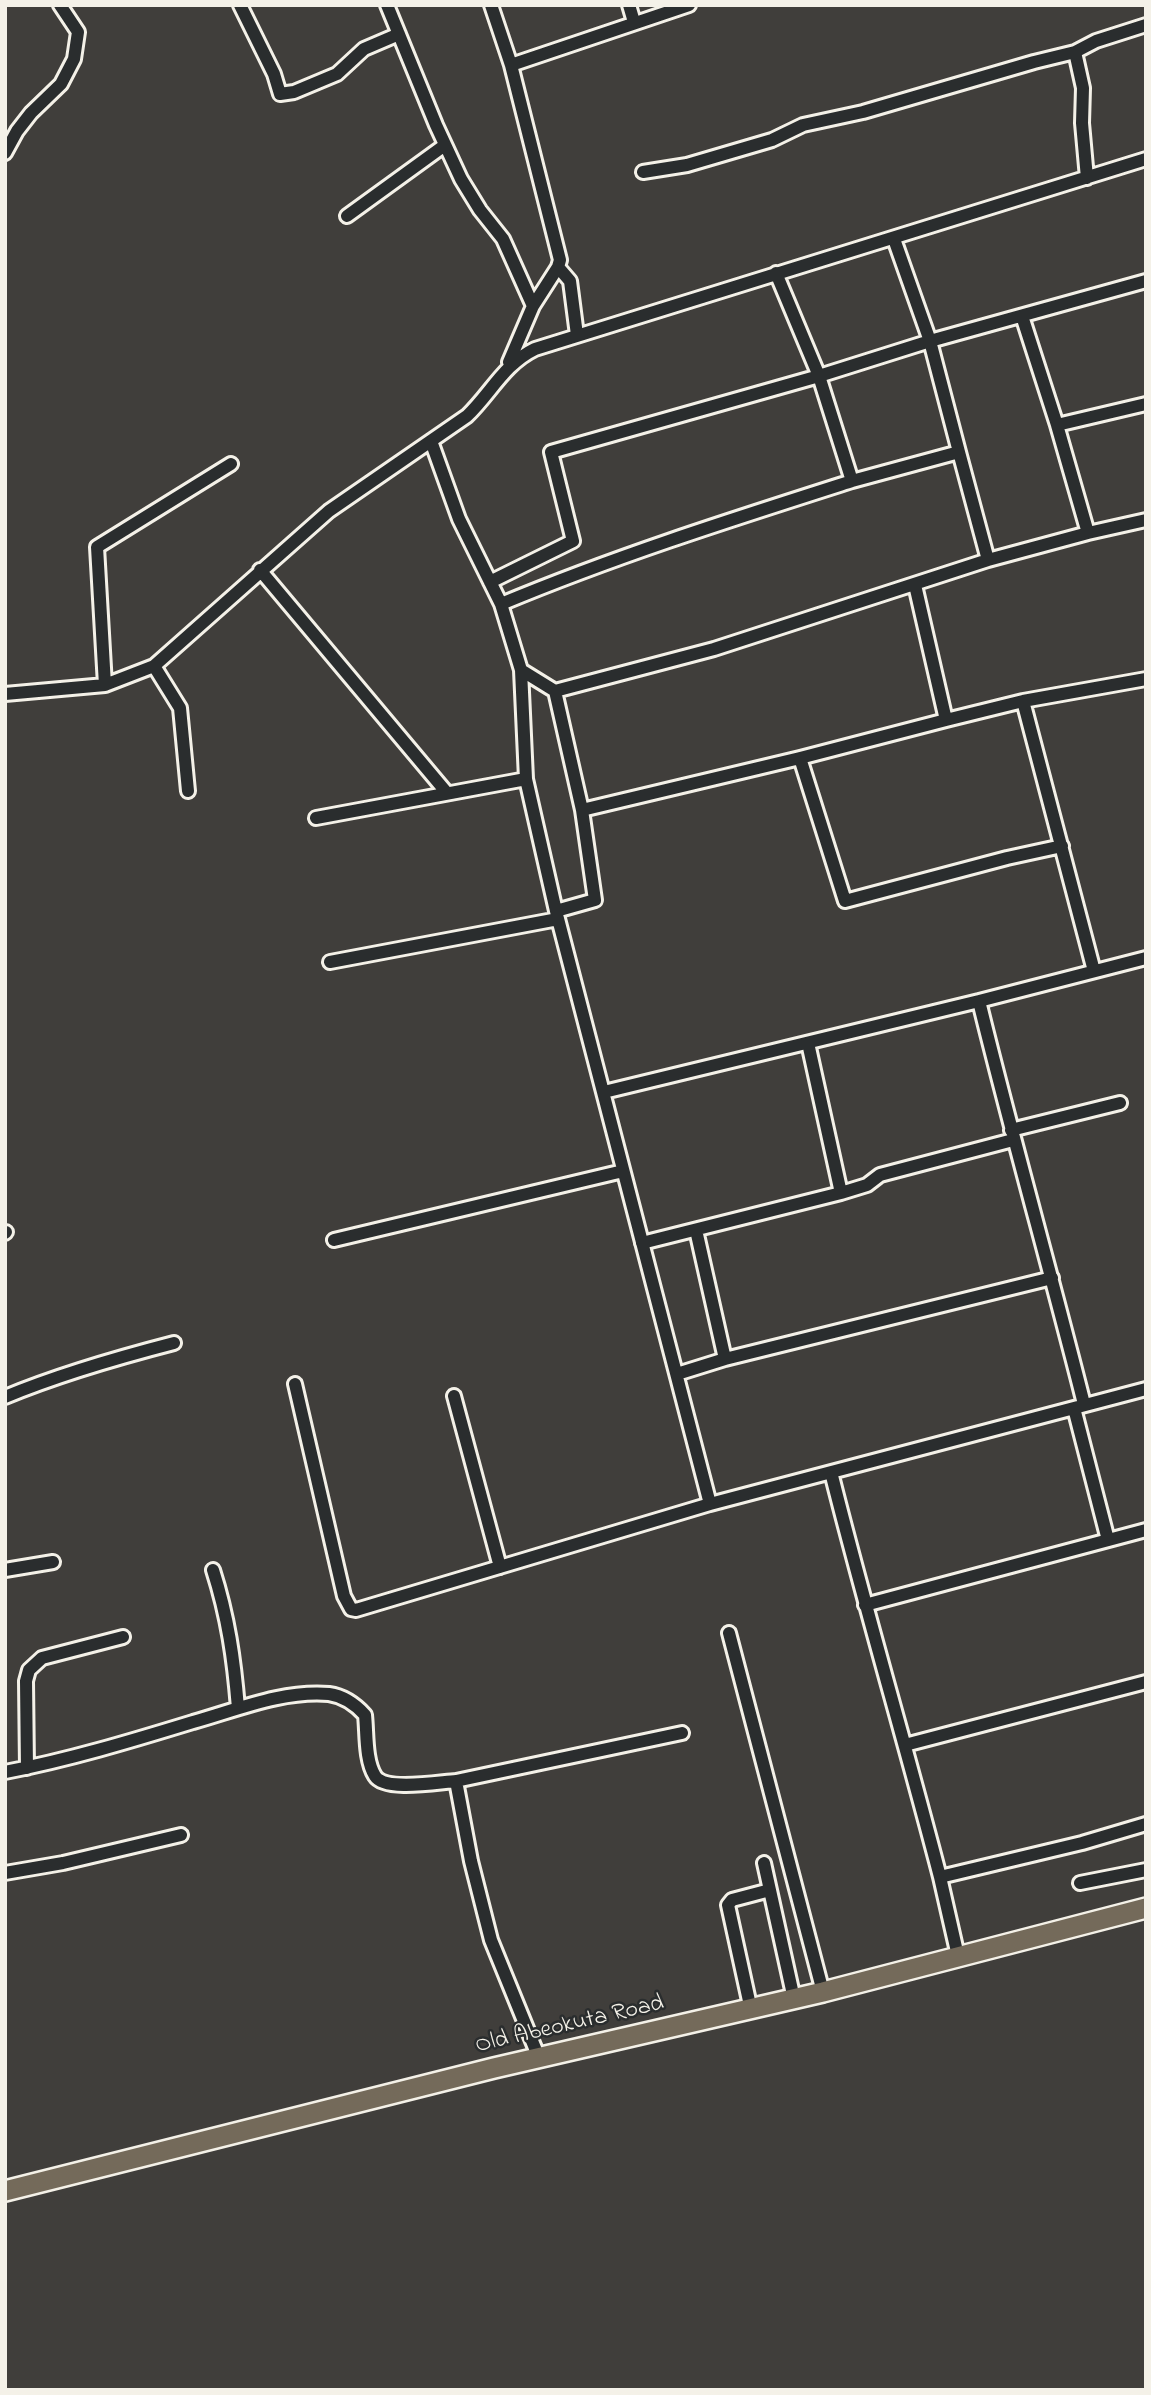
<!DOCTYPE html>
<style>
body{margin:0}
#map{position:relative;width:1151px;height:2395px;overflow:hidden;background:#403e3b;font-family:"Indie Flower",sans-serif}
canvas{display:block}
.frame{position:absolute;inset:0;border:7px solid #f4f1e8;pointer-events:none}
</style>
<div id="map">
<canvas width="1151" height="2395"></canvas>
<div class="frame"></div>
</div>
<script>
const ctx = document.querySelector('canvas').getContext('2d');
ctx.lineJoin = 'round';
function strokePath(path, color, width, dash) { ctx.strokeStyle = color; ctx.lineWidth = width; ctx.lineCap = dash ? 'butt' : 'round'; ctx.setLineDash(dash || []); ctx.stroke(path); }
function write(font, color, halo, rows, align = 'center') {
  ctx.font = font + ' "Indie Flower",sans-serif'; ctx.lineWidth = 5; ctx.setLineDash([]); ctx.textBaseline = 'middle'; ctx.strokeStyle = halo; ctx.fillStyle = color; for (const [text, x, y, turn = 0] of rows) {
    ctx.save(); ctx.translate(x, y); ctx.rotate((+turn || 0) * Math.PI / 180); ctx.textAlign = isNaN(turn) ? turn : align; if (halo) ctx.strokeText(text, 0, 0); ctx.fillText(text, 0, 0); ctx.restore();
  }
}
const minor = new Path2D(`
 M240,5L274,74L280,94L294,92L337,74L364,49L399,34
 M387,5L436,125L461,179L480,210L503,239L533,306L509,362
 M491,5L511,65L560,260L558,267L533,306
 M629,5L634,22
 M1075,52L1083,88L1082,123L1087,178
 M511,65L689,5
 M5,153L17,131L31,113L61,84L74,59L78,32L60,5
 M643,172L687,165L772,140L803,125L863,112L1034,62L1075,52L1096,41L1146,25
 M347,216L445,145
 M558,267L570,281L577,335
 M1022,316L1057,425L1146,404
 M1057,425L1088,533
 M431,441L459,519L501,604L521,670L526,779L556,911L710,1504
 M959,452L988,560
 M852,481L959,452L930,341L894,239
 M260,570L447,793
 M490,582L573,541L551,452L819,376L930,341L1146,281
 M915,585L946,720L1023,701L1146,679
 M501,604C616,556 733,519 852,481L819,376L776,273
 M154,666L180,708L188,791
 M521,670L555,691L582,810L595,900L556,911
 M105,685L97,547L231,464
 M555,691L714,649L988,560L1088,533L1146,520
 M5,694L105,685L154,666L329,511L467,416C491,393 504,364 535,349C738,286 942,224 1146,159
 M1023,701L1094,971
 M800,758L845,901L1007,858L1062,846
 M582,810L800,758L946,720
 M316,818L526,779
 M330,962L558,919
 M979,1001C1012,1136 1050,1269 1084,1404
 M808,1043L841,1193
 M604,1092L979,1001L1146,958
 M1011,1130L1120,1103
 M696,1230L725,1359
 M5,1233L6,1232
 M334,1240L623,1171
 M642,1243L841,1193L867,1185L880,1175L1013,1140
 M677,1374L725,1359L1052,1278
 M295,1384L344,1596L351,1609L356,1610L710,1504L1146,1389
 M454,1396L500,1567
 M5,1397C60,1374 116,1358 174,1343
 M1074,1408L1108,1540
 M831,1472C865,1608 905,1742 940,1877L1082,1843L1146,1824
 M5,1570L53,1562
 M213,1570C228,1617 234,1659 238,1708
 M865,1605L1146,1530
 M729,1633L823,1992
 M905,1745L1146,1682
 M27,1768L26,1681L29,1670L42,1658L123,1637
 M5,1772C68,1760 131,1741 193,1722C236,1710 283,1690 329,1694C343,1696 356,1705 365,1715C367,1733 365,1760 375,1776C385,1792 439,1782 456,1781
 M764,1863L794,1999
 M5,1873L63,1863L181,1835
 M940,1877L958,1956
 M1080,1883L1146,1870
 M751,2010L728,1905L732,1900L770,1890
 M539,2058L491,1940L471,1861L456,1781L682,1733`);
const highway = new Path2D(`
 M5,2191L494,2068L823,1992L1146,1908`);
const streetNames = [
 ["Old Abeokuta Road",570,2026,-13]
];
strokePath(minor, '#f4f1e8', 18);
strokePath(highway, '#f4f1e8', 24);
strokePath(minor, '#2a2d2e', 12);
strokePath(highway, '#746a5a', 19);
write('24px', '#f4f1e8', '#2a2d2e', streetNames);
</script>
